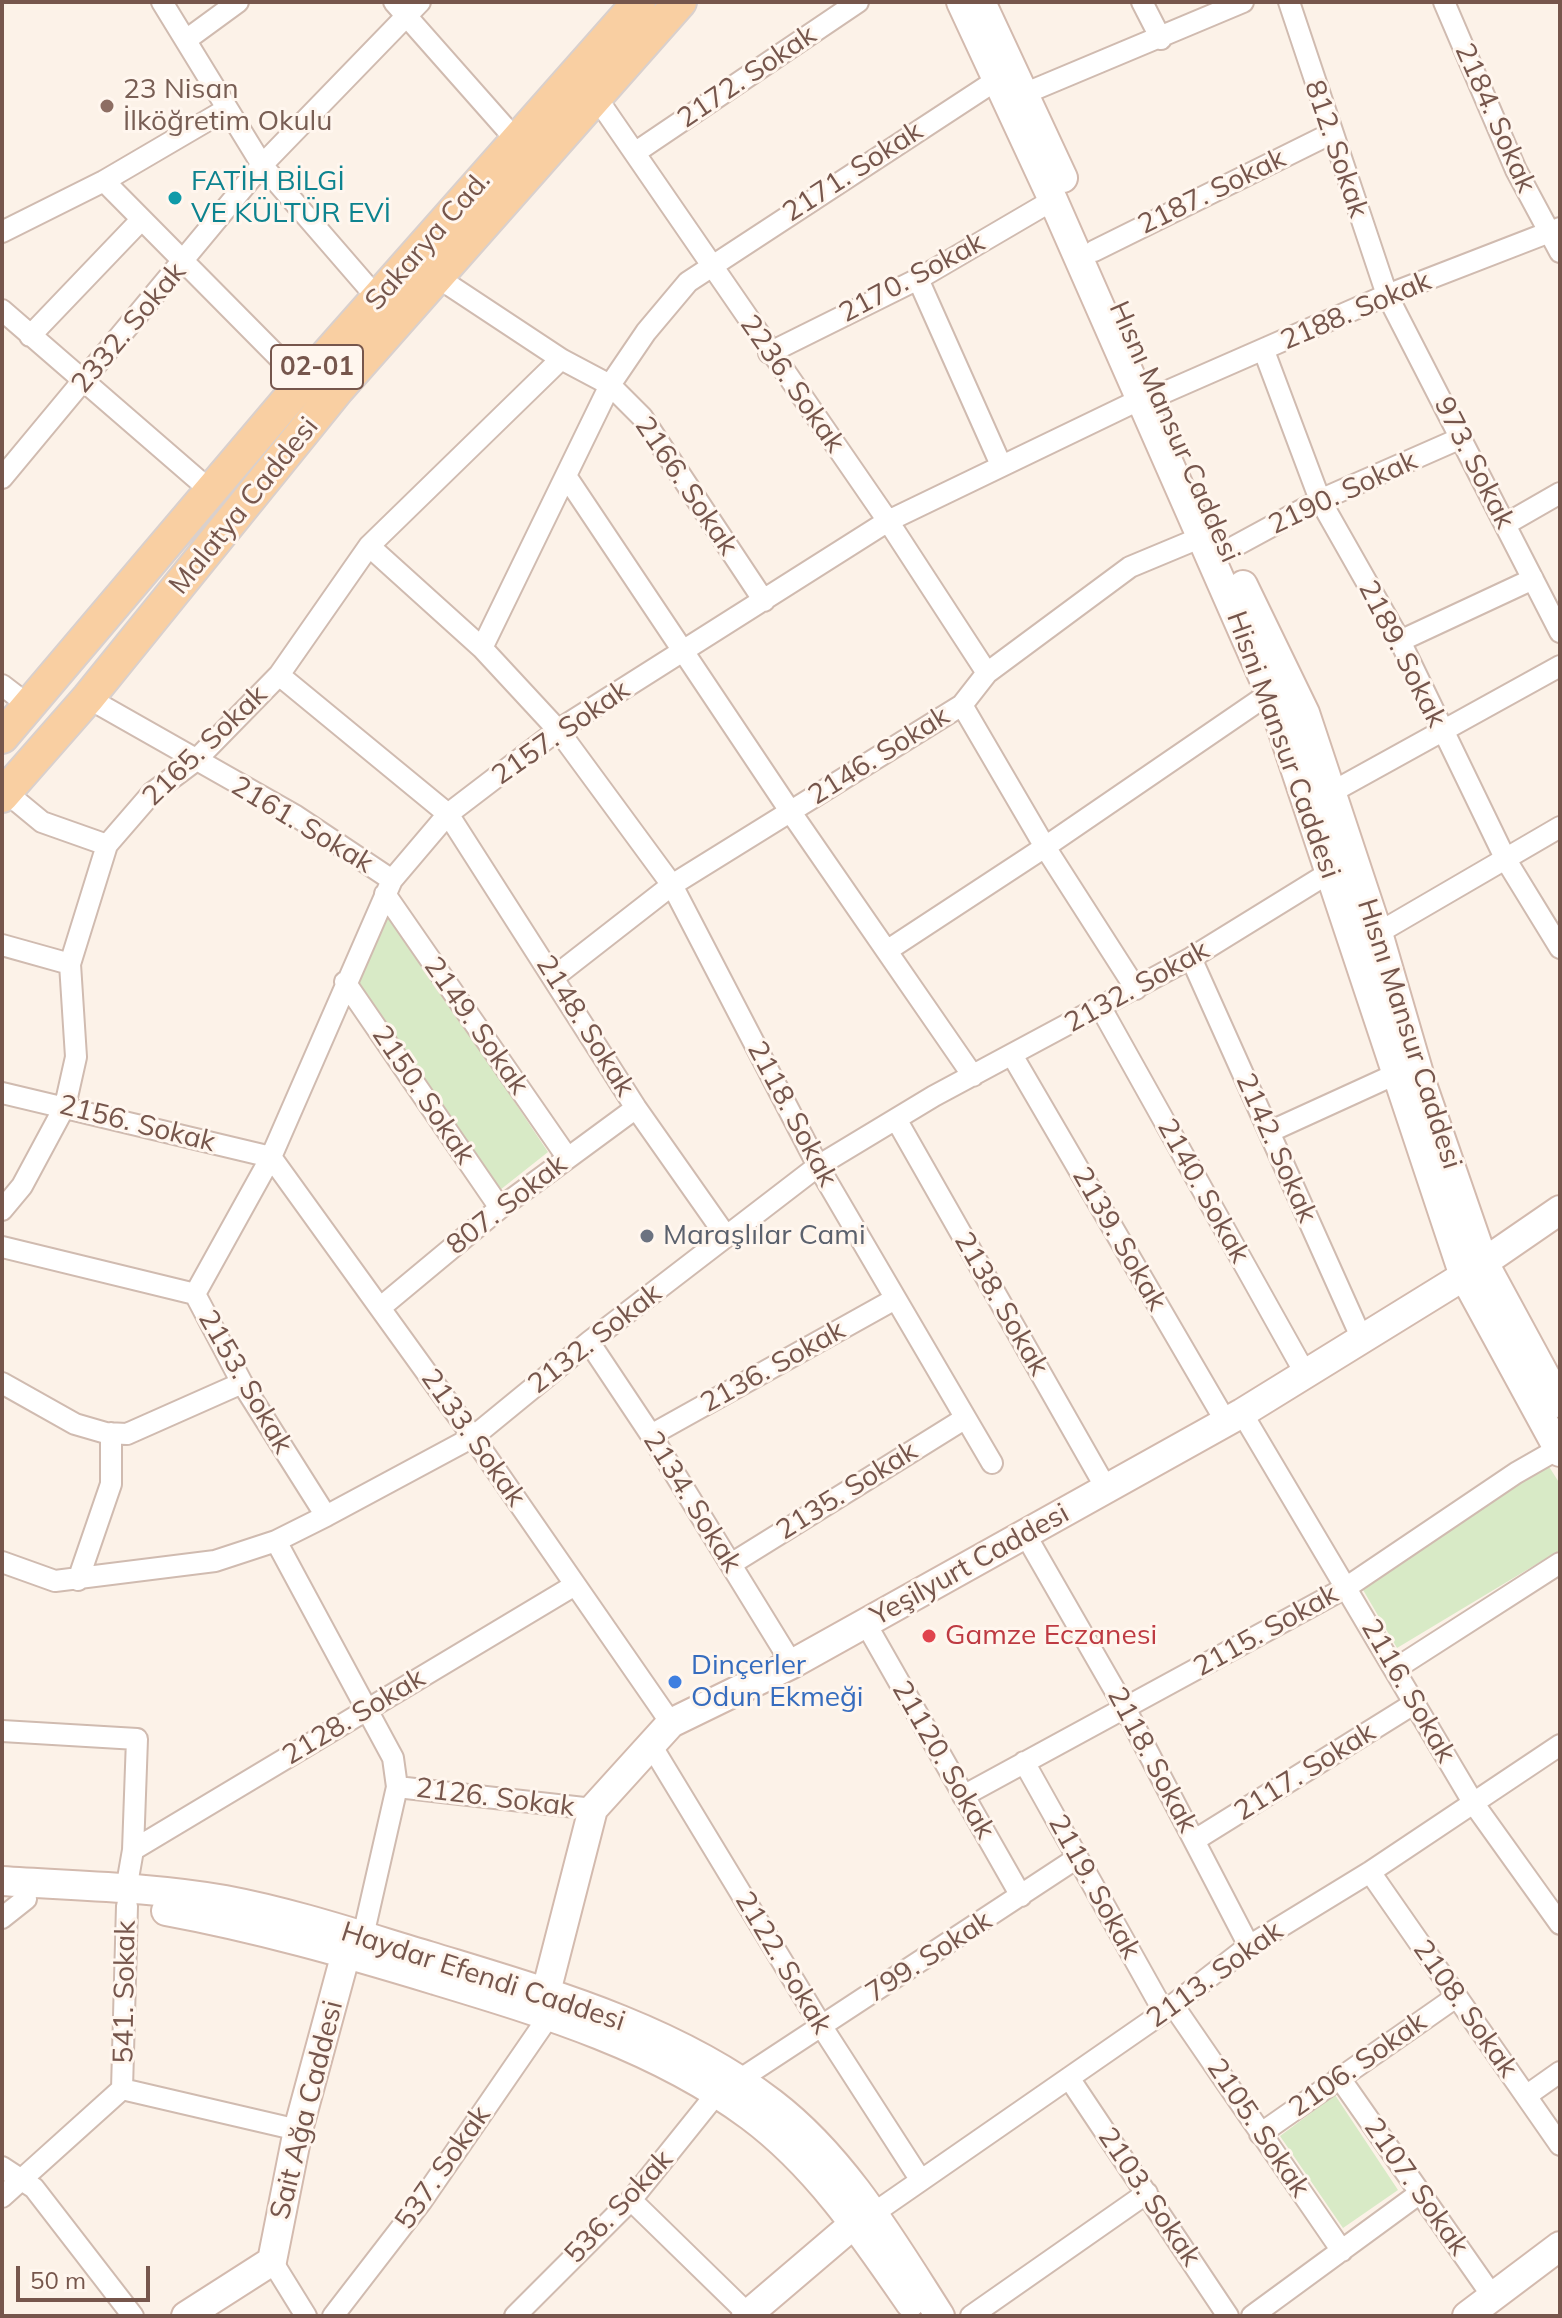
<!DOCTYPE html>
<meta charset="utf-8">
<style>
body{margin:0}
#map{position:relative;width:1562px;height:2318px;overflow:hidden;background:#fcf2e8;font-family:Mulish,sans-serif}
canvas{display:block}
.frame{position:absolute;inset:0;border:4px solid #76564c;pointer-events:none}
.scale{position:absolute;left:16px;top:2266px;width:134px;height:36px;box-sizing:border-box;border:4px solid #76564c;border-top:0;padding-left:10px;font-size:24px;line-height:28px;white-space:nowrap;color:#76564c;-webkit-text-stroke:6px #fff6ee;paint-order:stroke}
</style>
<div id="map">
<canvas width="1562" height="2318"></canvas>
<div class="frame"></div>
<div class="scale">50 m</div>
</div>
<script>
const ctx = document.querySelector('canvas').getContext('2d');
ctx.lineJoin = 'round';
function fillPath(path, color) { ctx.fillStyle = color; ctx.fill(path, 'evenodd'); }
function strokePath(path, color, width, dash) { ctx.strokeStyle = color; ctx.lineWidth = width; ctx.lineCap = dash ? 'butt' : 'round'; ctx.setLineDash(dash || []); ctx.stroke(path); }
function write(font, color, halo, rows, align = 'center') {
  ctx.font = font + ' Mulish,sans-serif'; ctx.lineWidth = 6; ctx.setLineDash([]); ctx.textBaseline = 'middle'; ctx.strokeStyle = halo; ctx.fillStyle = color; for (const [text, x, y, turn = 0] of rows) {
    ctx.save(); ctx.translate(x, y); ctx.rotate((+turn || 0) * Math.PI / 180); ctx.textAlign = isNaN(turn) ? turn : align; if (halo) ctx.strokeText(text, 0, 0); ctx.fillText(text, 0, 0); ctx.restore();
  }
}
const green = new Path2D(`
 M387,911L548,1152L500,1190L357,980Z
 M1548,1465L1560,1484V1550L1397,1648L1359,1583Z
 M1335,2095L1398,2190L1343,2228L1280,2136Z`);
const street = new Path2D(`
 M162,2L262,165L378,299
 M394,2L516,140
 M1142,2L1161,39
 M1289,2L1387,295L1560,632
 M1444,2L1516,170L1560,252
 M186,40L238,2
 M1026,93L1243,2
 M596,97L888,521L987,673
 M636,152L858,2
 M104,181L303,382
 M2,232L104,181L227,109
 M1094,251L1330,134
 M437,277L561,359L610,385L642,417L764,601
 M918,279L1001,465
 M2,310L212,492
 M30,336L141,220
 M1264,351L1320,500L1400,641L1506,860L1560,948
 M769,353L918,279L1053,200
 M566,476L790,811L973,1076
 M2,478L262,165L420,2
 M1506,524L1560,493
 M369,546L482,648L558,730L672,885L818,1166L992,1463
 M1226,551L1320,500L1461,438
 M1400,641L1533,579
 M482,648L610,385L646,332L688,282L995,81
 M279,675L448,814L636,1108L726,1236
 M2,685L28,705
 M88,698L296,816L392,880
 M962,705L1045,847L1136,989
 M2,789L42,822L107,845
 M1332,792L1560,666
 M385,894L567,1157
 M1378,933L1560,827
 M2,945L70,964
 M888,950L1045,847L1270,693
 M1191,958L1361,1337
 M554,977L672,885L962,705L987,673L1130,567L1202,537
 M345,982L500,1208
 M1101,1008L1305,1373
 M1012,1055L1226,1422
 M2,1093L271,1157L473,1437L671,1723
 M896,1119L1106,1488
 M1269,1132L1396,1074
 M2,1210L22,1186L65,1106L76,1057L70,964L107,845L152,793L195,761L279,675L369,546L561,359
 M2,1247L195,1294L242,1383L326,1516
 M195,1294L271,1157L392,880L448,814L558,730L888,521L1141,399L1154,397L1387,295L1560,228
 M381,1307L500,1208L636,1108
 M589,1342L651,1435L792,1664
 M2,1383L75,1424L106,1433L127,1434L242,1383
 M1242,1413L1474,1804L1560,1924
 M651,1435L895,1299
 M1025,1534L1125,1708L1249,1946
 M276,1541L393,1758L397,1787L363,1936
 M2,1562L55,1581L215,1561L276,1541L326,1516L473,1437L589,1342L818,1166L934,1096L1191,958L1340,866
 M731,1564L964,1419
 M78,1580L111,1484V1433
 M866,1624L1021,1896
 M1395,1669L1560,1563
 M2,1731L137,1739L133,1850L126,1890
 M651,1745L822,2027L920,2179
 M1024,1762L1164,2012
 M397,1787L593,1809
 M963,1796L1347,1587L1516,1473L1558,1449
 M1195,1840L1415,1703
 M133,1850L575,1585
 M1370,1872L1560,2145
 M127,1906L122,2089L298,2130
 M2,1918L26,1899
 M1173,2005L1342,2251
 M1339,2077L1493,2297
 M1069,2078L1228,2316
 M739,2080L1077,1858
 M1526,2096L1560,2072
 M1260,2134L1456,1997
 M2,2167L34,2188L133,2316
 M2,2197L122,2089
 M631,2200L750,2316
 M874,2213L1164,2012L1249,1946L1370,1872L1560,1745
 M272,2261L306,2316
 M333,2316L421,2202L549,2016
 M515,2316L631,2200L717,2093
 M971,2316L1147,2193
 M1252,2316L1420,2193`);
const secondary = new Path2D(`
 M961,2L1053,200L1270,693L1464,1276L1560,1452
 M981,2L1063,178
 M1243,585L1305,713L1378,933L1422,1084L1484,1263L1560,1403
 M2,1881C76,1886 152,1887 225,1900C294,1913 362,1936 429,1956C546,1992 673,2027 772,2103C844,2158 892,2241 940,2316
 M166,1911C258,1928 346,1953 435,1980C544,2013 657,2047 750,2116C816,2165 864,2236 910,2303
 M546,1992L593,1809L671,1723L792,1664L1242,1413L1464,1276L1560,1210
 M186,2316L272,2261L298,2130L346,1953
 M746,2316L855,2223L869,2216
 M1467,2316L1560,2246`);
const primary = new Path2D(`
 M2,737L303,382L639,2
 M2,796L88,698L338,389L680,2`);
const markers = [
 [107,106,8,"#8d6e63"],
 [175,198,8,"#0f9aa8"],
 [647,1236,8,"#6b7280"],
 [929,1636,8,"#e0444e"],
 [675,1682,8,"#3f7fe0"]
];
const shields = [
 [317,367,92]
];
const shieldNames = [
 ["02-01",317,367]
];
const streetNames = [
 ["2172. Sokak",747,77,-34],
 ["2184. Sokak",1495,118,66],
 ["812. Sokak",1336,149,71],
 ["2171. Sokak",853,172,-33],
 ["2187. Sokak",1212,192,-26],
 ["Sakarya Cad.",428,241,-49],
 ["2170. Sokak",912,278,-28],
 ["2188. Sokak",1356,311,-23],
 ["2332. Sokak",129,328,-50],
 ["2236. Sokak",792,384,55],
 ["Hısnı Mansur Caddesi",1174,432,66],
 ["973. Sokak",1474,463,63],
 ["2166. Sokak",686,486,56],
 ["2190. Sokak",1343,493,-25],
 ["Malatya Caddesi",244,506,-51],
 ["2189. Sokak",1402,654,63],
 ["2157. Sokak",561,733,-35],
 ["Hisni Mansur Caddesi",1283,745,70],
 ["2165. Sokak",205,746,-44],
 ["2146. Sokak",879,756,-32],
 ["2161. Sokak",302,825,31],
 ["2132. Sokak",1137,987,-29],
 ["2149. Sokak",476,1026,55],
 ["2148. Sokak",585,1026,58],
 ["Hısnı Mansur Caddesi",1409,1034,72],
 ["2150. Sokak",423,1095,56],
 ["2118. Sokak",792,1114,62],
 ["2156. Sokak",137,1124,14],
 ["2142. Sokak",1276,1148,66],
 ["2140. Sokak",1203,1191,61],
 ["807. Sokak",507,1205,-38],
 ["2139. Sokak",1119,1239,60],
 ["2138. Sokak",1001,1304,60],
 ["2132. Sokak",595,1339,-38],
 ["2136. Sokak",773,1367,-29],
 ["2153. Sokak",245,1382,60],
 ["2133. Sokak",473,1438,55],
 ["2135. Sokak",847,1491,-32],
 ["2134. Sokak",692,1502,58],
 ["Yeşilyurt Caddesi",970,1565,-29],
 ["2115. Sokak",1266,1631,-29],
 ["2116. Sokak",1408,1691,60],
 ["2128. Sokak",354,1717,-31],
 ["21120. Sokak",943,1760,60],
 ["2118. Sokak",1152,1760,62],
 ["2117. Sokak",1305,1772,-32],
 ["2126. Sokak",495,1798,7],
 ["2119. Sokak",1094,1887,61],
 ["799. Sokak",929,1957,-33],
 ["2122. Sokak",783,1963,59],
 ["2113. Sokak",1215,1975,-36],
 ["Haydar Efendi Caddesi",483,1977,18],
 ["541. Sokak",125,1992,-89],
 ["2108. Sokak",1465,2009,55],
 ["2106. Sokak",1358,2065,-35],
 ["Sait Ağa Caddesi",307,2110,-76],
 ["2105. Sokak",1258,2128,56],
 ["537. Sokak",443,2168,-55],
 ["2107. Sokak",1416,2187,55],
 ["2103. Sokak",1149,2197,56],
 ["536. Sokak",619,2207,-47]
];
const educationNames = [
 ["23 Nisan",123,90],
 ["İlköğretim Okulu",123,122]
];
const cultureNames = [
 ["FATİH BİLGİ",191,182],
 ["VE KÜLTÜR EVİ",191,214]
];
const worshipNames = [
 ["Maraşlılar Cami",663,1236]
];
const healthNames = [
 ["Gamze Eczanesi",945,1636]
];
const shopNames = [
 ["Dinçerler",691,1666],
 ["Odun Ekmeği",691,1698]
];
fillPath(green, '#d8eac6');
strokePath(street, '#d0bbb0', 24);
strokePath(secondary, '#d3baae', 32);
strokePath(primary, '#d9d0cd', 36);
strokePath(street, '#fff', 20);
strokePath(secondary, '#fff', 28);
strokePath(primary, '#f9cfa2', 32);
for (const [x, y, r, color] of markers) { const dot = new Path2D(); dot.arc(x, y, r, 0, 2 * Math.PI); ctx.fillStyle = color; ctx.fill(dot); strokePath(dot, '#fff6ee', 3); }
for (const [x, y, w] of shields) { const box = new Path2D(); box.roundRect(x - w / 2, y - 22, w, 44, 6); ctx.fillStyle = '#fff6ee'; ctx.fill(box); strokePath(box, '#76564c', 2); }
write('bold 26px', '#76564c', null, shieldNames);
write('28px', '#76564c', '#fff6ee', streetNames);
write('28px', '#785e54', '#fff6ee', educationNames, 'left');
write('28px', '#0d838f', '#fff6ee', cultureNames, 'left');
write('28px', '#5b616d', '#fff6ee', worshipNames, 'left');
write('28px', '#be3a42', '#fff6ee', healthNames, 'left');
write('28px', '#366cbe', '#fff6ee', shopNames, 'left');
</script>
